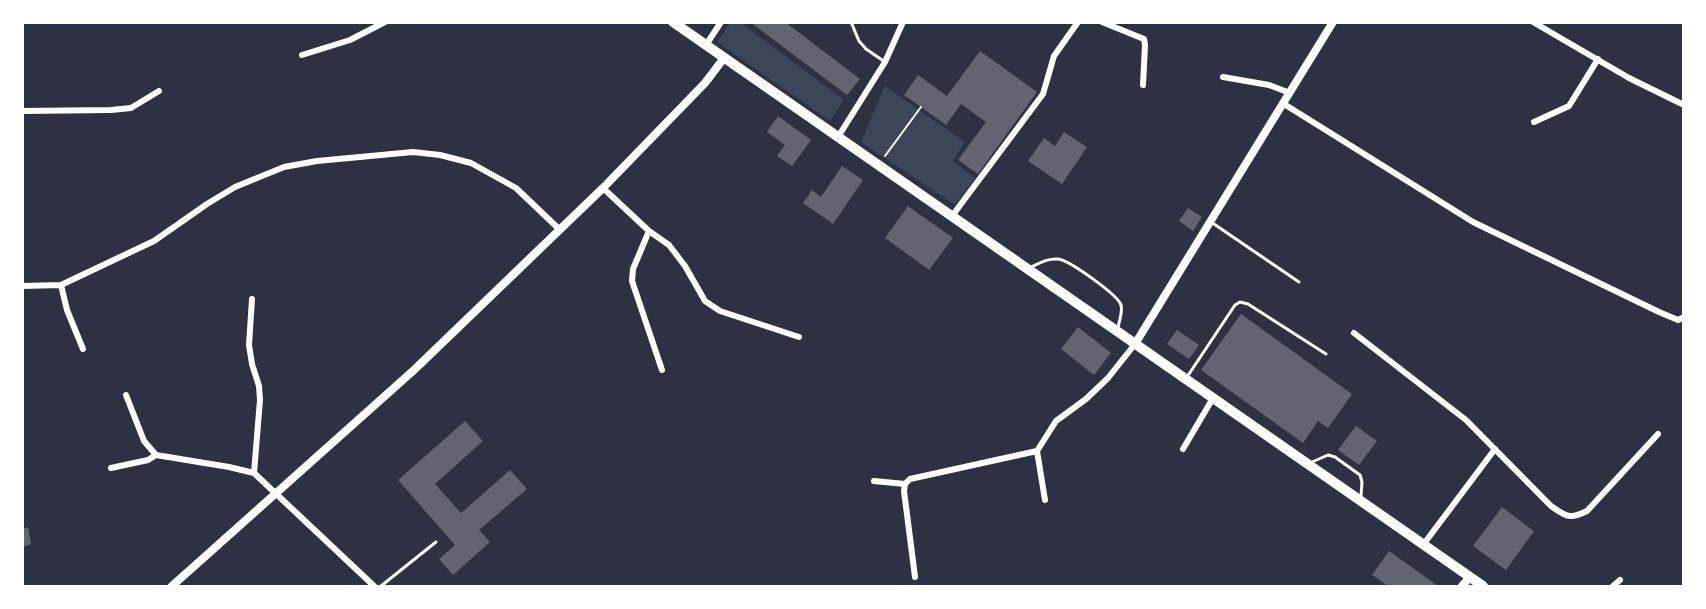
<!DOCTYPE html>
<style>
body{margin:0}
#map{position:relative;width:1706px;height:609px;overflow:hidden;background:#2d3142;font-family:Raleway,sans-serif}
canvas{display:block}
.frame{position:absolute;inset:0;border:24px solid #fff;pointer-events:none}
</style>
<div id="map">
<canvas width="1706" height="609"></canvas>
<div class="frame"></div>
</div>
<script>
const ctx = document.querySelector('canvas').getContext('2d');
ctx.lineJoin = 'round';
function fillPath(path, color) { ctx.fillStyle = color; ctx.fill(path, 'evenodd'); }
function strokePath(path, color, width, dash) { ctx.strokeStyle = color; ctx.lineWidth = width; ctx.lineCap = dash ? 'butt' : 'round'; ctx.setLineDash(dash || []); ctx.stroke(path); }
const green = new Path2D(`
 M730,23H741L844,100L830,121L717,42Z
 M885,86L965,142L953,161L975,178L955,205L861,142Z`);
const building = new Path2D(`
 M750,22H785L860,79L847,95Z
 M980,51L1037,92L978,174L958,160L986,122L961,104L946,125L904,95L918,75L947,96Z
 M778,116L811,140L792,166L777,156L785,145L767,132Z
 M1064,132L1087,147L1062,184L1028,161L1044,138L1055,146Z
 M842,166L863,180L833,224L803,203L812,190L821,197Z
 M908,206L953,238L929,270L885,238Z
 M1188,208L1202,217L1193,231L1179,221Z
 M1241,314L1352,394L1328,428L1318,421L1303,443L1201,370Z
 M1078,327L1111,353L1094,375L1061,349Z
 M1177,330L1199,345L1189,359L1167,344Z
 M465,421L483,441L435,484L461,513L510,470L527,489L479,530L490,542L453,575L439,559L455,545L398,480Z
 M1356,426L1377,441L1359,465L1338,450Z
 M1502,507L1534,531L1506,570L1473,546Z
 M28,527L31,544L22,547V529Z
 M1389,551L1438,586H1388L1372,575Z`);
const path = new Path2D(`
 M885,156L921,107`);
const service = new Path2D(`
 M851,22L859,41L866,49L885,62
 M1211,222L1299,282
 M1031,267C1040,263 1048,258 1058,259C1069,260 1118,295 1121,305C1123,312 1119,321 1118,328
 M1187,377L1235,305L1240,302L1248,304L1326,354
 M1312,462L1328,455L1335,457L1360,475L1362,482L1361,496
 M381,586L436,542`);
const minor = new Path2D(`
 M1102,22L1144,39L1145,45L1143,85
 M1533,22L1629,78L1684,105
 M706,45L721,22
 M302,55L350,40L385,22
 M1223,77L1269,85L1290,93
 M1284,104L1473,222L1659,312L1678,320L1684,317
 M22,111L111,110L131,108L159,91
 M1534,122L1569,106L1598,59
 M838,137L885,62L903,22
 M603,188L649,231L669,245L685,266L705,301L720,311L799,337
 M952,216L1043,94L1054,56L1078,22
 M649,231L633,269L632,281L662,370
 M61,285L67,310L83,349
 M22,286L61,285L154,241L207,204L235,187L284,167L317,161L413,152L440,155L471,163L516,188L559,229
 M252,299L249,345L252,364L259,386L260,400L254,473
 M1354,333L1466,420L1551,506C1566,516 1569,520 1587,511L1658,434
 M126,395L144,441L156,455
 M1183,449L1213,398
 M1037,451L1045,500
 M111,468L148,460L156,455L229,467L254,473L374,586
 M874,481L905,484
 M1423,545L1495,449
 M915,577L904,491L905,484L910,479L1037,451L1056,421L1086,399L1108,378L1135,344
 M1613,586L1620,580`);
const tertiary = new Path2D(`
 M1135,344L1333,22
 M172,586L414,370L603,188L705,83L724,58
 M1462,586L1470,577`);
const primary = new Path2D(`
 M673,22L1483,586`);
fillPath(green, '#3c4559');
fillPath(building, '#626471');
strokePath(path, '#fff', 2);
strokePath(service, '#fff', 3);
strokePath(minor, '#fff', 6);
strokePath(tertiary, '#fff', 8);
strokePath(primary, '#fff', 10);
</script>
